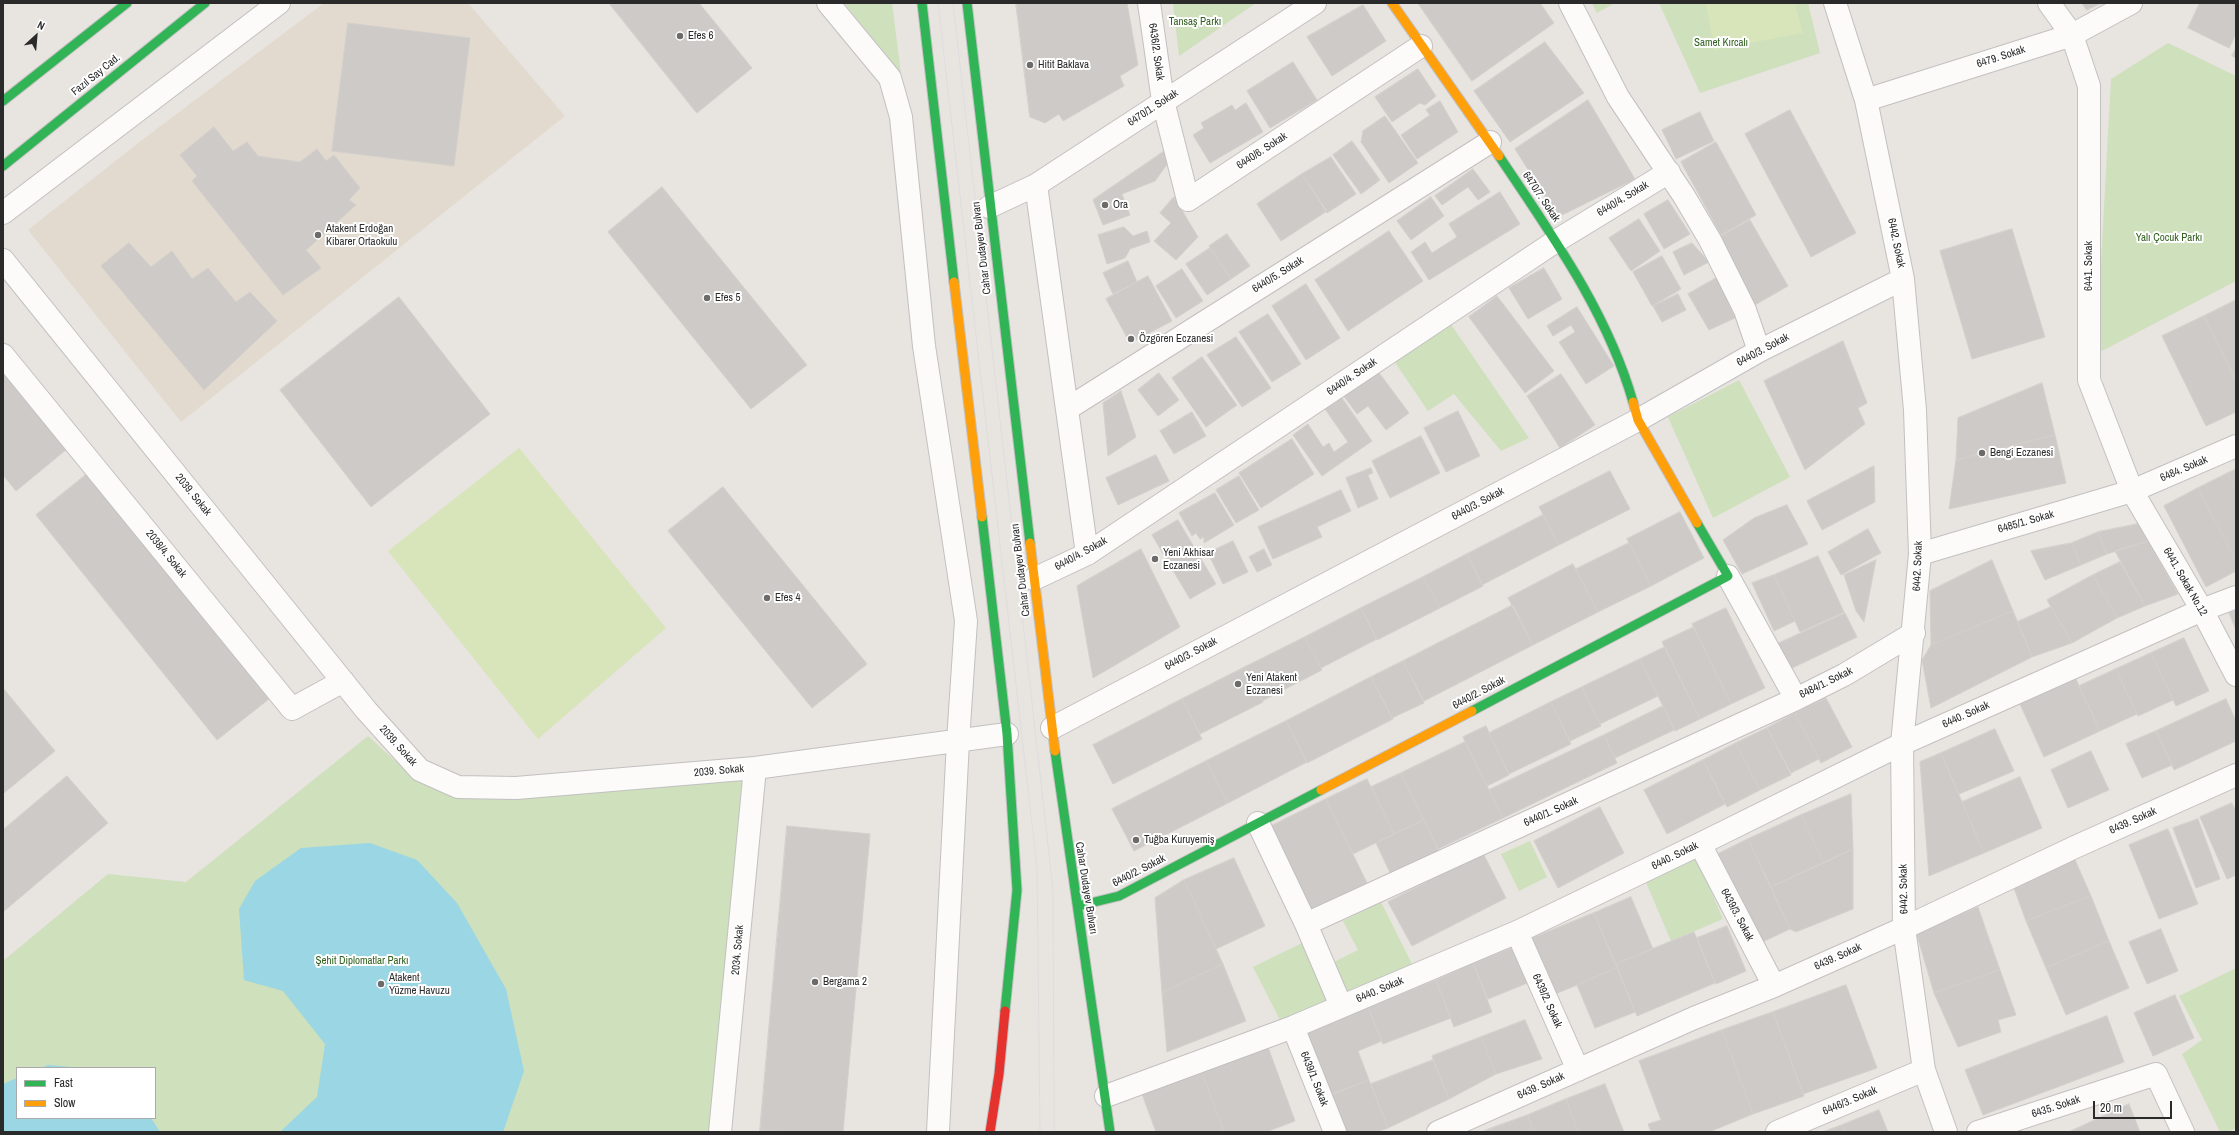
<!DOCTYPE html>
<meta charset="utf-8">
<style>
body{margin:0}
#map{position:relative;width:2239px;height:1135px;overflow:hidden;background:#e8e4e0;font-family:"Archivo Narrow",sans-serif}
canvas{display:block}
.frame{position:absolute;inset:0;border:4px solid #2a2a2a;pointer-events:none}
.legend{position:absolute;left:16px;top:1067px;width:140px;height:52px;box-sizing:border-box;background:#fff;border:1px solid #aaa;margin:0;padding:5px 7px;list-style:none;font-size:12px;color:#2a2a2a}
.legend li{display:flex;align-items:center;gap:8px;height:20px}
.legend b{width:20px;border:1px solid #aaa}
.north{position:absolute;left:16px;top:16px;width:40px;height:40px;-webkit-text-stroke:3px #fff;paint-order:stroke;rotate:26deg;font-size:11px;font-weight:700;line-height:16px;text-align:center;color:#2a2a2a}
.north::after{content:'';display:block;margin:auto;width:14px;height:18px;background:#2a2a2a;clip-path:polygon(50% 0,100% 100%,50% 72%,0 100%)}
.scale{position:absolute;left:2093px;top:1101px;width:79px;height:18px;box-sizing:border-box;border:2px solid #2a2a2a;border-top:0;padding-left:5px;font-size:12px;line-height:14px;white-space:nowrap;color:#2a2a2a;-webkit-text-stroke:3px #fff;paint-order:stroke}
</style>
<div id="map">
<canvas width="2239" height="1135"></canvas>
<div class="frame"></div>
<ul class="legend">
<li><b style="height:5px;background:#30b455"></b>Fast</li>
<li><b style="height:5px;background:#ff9f0a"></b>Slow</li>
</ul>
<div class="north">N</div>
<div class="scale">20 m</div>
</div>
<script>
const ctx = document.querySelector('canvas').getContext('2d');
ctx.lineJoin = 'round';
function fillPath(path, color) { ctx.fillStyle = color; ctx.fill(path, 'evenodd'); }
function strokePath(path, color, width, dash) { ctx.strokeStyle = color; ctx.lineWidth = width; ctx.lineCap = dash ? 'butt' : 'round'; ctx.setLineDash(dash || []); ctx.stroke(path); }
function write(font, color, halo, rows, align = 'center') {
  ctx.font = font + ' "Archivo Narrow",sans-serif'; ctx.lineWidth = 4; ctx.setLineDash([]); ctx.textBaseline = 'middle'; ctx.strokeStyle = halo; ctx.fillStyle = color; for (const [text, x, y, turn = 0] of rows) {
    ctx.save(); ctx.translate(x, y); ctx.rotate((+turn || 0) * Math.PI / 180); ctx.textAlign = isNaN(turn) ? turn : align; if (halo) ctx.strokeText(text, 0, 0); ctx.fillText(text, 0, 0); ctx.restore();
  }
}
const education = new Path2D(`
 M324,3H468L565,116L181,422L28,230L142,140Z`);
const green = new Path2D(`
 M844,3H892L901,74Z
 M1173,3H1256L1179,56Z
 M1592,3H1615L1597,13Z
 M1659,3H1808L1820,53L1700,93Z
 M2168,43L2236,76V281L2096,354L2111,79Z
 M1450,323L1529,438L1501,451L1454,394L1428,411L1392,358Z
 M1739,380L1790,477L1713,518L1668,417Z
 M368,736L415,779L744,774L715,1132H3V961L108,874L186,882ZM17,1068H155V1118H17Z
 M1530,841L1547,877L1519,891L1501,854Z
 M1697,858L1723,919L1671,941L1645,880Z
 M1381,902L1414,968L1346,1001L1328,965L1358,950L1343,921Z
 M1302,943L1331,1001L1282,1024L1253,967Z
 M2236,968V1128L2228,1132H2220L2182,1054L2202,1040L2179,996Z`);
const pitch = new Path2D(`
 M1706,3H1795L1803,33L1714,50Z
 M519,448L666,628L538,739L388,551Z`);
const water = new Path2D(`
 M370,843L417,860L457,903L506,989L524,1071L503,1132H280L317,1097L325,1044L283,991L244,980L239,909L255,881L301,848Z
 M48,1065L83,1068H41Z
 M17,1078V1118H151L160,1132H3V1084Z`);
const building = new Path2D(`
 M609,3H699L752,68L697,113Z
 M1016,3H1127L1138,65L1120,76L1124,86L1063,121L1059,114L1045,123L1030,117Z
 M1418,3H1540L1554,23L1472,81Z
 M2082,3H2101L2087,10Z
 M2200,3H2236V34L2229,48L2188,28Z
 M1363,5L1386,41L1332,76L1307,37Z
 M348,23L470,38L454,166L332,151Z
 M1545,42L1584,93L1510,142L1474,91Z
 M2236,48V58L2232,56Z
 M1293,62L1317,100L1270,128L1247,91Z
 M1418,69L1436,96L1425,105L1420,103L1392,122L1375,97Z
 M1588,100L1635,179L1558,217L1515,149Z
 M1440,101L1458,132L1417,159L1401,135L1430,115L1426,110Z
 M1246,103L1263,132L1210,163L1193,135L1204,128L1201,123L1232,105L1235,110Z
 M1790,110L1856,233L1811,257L1745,134Z
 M1700,112L1714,141L1676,159L1662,130Z
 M1385,116L1418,163L1389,183L1361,142L1363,131Z
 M214,127L233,151L247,142L258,156L300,162L317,149L326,161L334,155L360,188L349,200L356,205L306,250L321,268L283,295L192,181L197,176L180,155Z
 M1352,141L1380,180L1361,194L1333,155Z
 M1716,142L1756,215L1721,235L1681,162Z
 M1166,150L1168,163L1155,181L1122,194L1130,215L1103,225L1093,200Z
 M1331,157L1356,194L1327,213L1302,174Z
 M1473,169L1490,192L1478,200L1468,187L1442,205L1435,196Z
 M1302,174L1327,211L1281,241L1257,204Z
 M662,187L807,365L751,409L608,232Z
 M1500,192L1520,224L1429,280L1411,252L1425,242L1432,253L1457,237L1449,224Z
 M1174,197L1198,237L1176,260L1154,241L1171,223L1160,213Z
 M1431,197L1444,216L1411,240L1397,221Z
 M1668,200L1690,234L1664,249L1644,214Z
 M1639,219L1660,251L1631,271L1609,238Z
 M1750,220L1788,286L1755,305L1717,238Z
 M1124,227L1133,236L1147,231L1150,242L1130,249L1125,258L1107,264L1098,235Z
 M2012,229L2045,337L1972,359L1940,251Z
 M1389,231L1423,281L1348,331L1315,280Z
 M1227,234L1250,266L1231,279L1209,246Z
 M129,243L151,267L172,251L192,279L208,268L236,302L250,292L277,321L204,390L101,266Z
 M1692,243L1709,262L1684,275L1673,252Z
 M1210,248L1231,279L1207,295L1186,264Z
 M1662,256L1681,289L1652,306L1633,272Z
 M1128,261L1137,282L1113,294L1103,273Z
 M1544,268L1562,299L1528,319L1509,288Z
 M1182,269L1203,301L1176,318L1156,286Z
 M1148,276L1172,321L1130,343L1106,299Z
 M1718,277L1735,318L1709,330L1688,294Z
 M1306,284L1340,338L1306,360L1272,306Z
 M1678,294L1686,310L1662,322L1653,306Z
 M1497,296L1554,371L1525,393L1469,317Z
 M399,297L490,414L371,507L280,390Z
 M2236,300V381L2204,316Z
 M1577,307L1614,366L1586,384L1559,342L1575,332L1571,325L1553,336L1547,326Z
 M1268,314L1301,364L1272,382L1239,332Z
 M2204,316L2236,381V412L2206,426L2162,336Z
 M1236,337L1271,388L1242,407L1207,355Z
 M1843,341L1867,403L1858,408L1865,424L1805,470L1764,381Z
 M1202,357L1237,405L1206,427L1172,378Z
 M1377,370L1409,413L1386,430L1368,406L1357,414L1343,395Z
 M3,371L67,449L16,491L3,475Z
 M1159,373L1179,400L1158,416L1138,390Z
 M1561,374L1595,425L1560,448L1527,396Z
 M2042,383L2055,435L1956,460L1958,418Z
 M1121,391L1136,437L1108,456L1103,403Z
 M1342,398L1372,441L1322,476L1293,435L1308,424L1323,447L1329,443L1334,452L1348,442L1325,409Z
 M1458,411L1480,456L1446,472L1424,428Z
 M1192,412L1206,436L1174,454L1160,431Z
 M2055,435L2066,483L1949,509L1956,460Z
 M1421,436L1440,473L1390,498L1372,461Z
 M1292,439L1314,474L1261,508L1239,473Z
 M1156,455L1169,481L1118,505L1106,478Z
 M1874,466L1875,502L1822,530L1807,501Z
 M1371,468L1373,473L1368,475L1378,499L1358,508L1346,478Z
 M2236,469V489L2228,473Z
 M1610,471L1630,509L1559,545L1539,507Z
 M2228,473L2236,489V561L2198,488Z
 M87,474L269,699L217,740L36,515Z
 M1239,476L1259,510L1236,523L1216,490Z
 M723,487L867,664L812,708L668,531Z
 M2198,488L2236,561V571L2206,587L2164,506Z
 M1341,490L1351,511L1317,527L1322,537L1273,559L1258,527Z
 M1215,493L1234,525L1204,543V537L1200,539L1196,533L1192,536L1179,513Z
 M1787,505L1808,544L1742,574L1723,540L1754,518Z
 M1680,512L1704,558L1651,586L1627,539Z
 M1543,515L1559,545L1482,585L1467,554Z
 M1178,520L1216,584L1190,599L1152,535Z
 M2138,524L2148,541L2107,554L2098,532Z
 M1868,529L1881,553L1841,575L1828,552Z
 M2098,532L2107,554L2081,565L2072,543Z
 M1233,541L1248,572L1223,584L1208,553Z
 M2148,541L2178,594L2145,606L2115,551Z
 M1629,543L1651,586L1598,612L1576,569Z
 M2072,543L2081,565L2045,580L2031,551Z
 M1141,549L1180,627L1093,678L1077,586Z
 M1264,549L1272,565L1257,572L1249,557Z
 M1467,554L1483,586L1440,608L1423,577Z
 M1818,556L1844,612L1800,632L1774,575Z
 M1876,560L1864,622L1856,611L1844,575Z
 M1992,560L2013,611L1931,645L1930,591Z
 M2120,562L2145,606L2117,618L2093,575Z
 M1573,564L1598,612L1533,645L1508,598Z
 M1774,575L1795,621L1774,631L1752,583Z
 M2093,575L2117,618L2072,643L2047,600Z
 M1423,577L1440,608L1377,640L1361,608Z
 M1513,605L1533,645L1424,701L1403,661Z
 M2051,607L2072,643L2032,657L2017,622Z
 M1361,608L1377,639L1321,668L1305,637Z
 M1726,608L1765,688L1731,704L1692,624Z
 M2236,610V630L2229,613Z
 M2013,611L2032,657L1931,708L1922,660L1931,645Z
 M1845,613L1857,637L1786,671L1777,644Z
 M1694,627L1731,704L1700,719L1662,642Z
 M1305,637L1322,670L1262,701L1245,667Z
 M2184,638L2209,691L2176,706L2151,653Z
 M1665,647L1700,719L1675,731L1640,659Z
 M2151,653L2173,700L2138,716L2116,669Z
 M1640,659L1658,696L1600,724L1582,687Z
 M1403,661L1424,703L1392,718L1371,677Z
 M1245,667L1263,702L1200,734L1182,699Z
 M2116,669L2137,714L2100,731L2079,686Z
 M1371,677L1393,719L1307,763L1286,721Z
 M2076,679L2100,731L2044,757L2020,704Z
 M1582,687L1601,726L1570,741L1551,702Z
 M3,688L55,751L4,793L3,792Z
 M1826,698L1852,747L1821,763L1795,713Z
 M1182,699L1202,739L1113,784L1093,745Z
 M2226,699L2236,721V741L2174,770L2156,731Z
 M1551,702L1571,744L1509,774L1489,733Z
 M1663,706L1674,730L1615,758L1604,735Z
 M1795,713L1819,759L1791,773L1767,728Z
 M1286,721L1307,762L1228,803L1206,761Z
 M1486,726L1509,775L1487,786L1463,737Z
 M1767,728L1791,775L1760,790L1736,743Z
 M1995,729L2014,771L1959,794L1941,753Z
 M2156,731L2172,765L2142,778L2126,744Z
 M1604,735L1617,763L1503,818L1489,790Z
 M1465,742L1503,818L1438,849L1401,773Z
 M1736,743L1760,790L1727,807L1703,760Z
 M2091,751L2109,790L2068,808L2051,770Z
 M1941,753L1984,853L1929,876L1920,762Z
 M1703,760L1725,804L1667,834L1644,790Z
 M1206,761L1228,803L1134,851L1112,809Z
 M1401,773L1424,820L1394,834L1371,787Z
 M67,776L108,823L3,912V830Z
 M2020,777L2042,828L1984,853L1962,802Z
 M1367,779L1394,834L1353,854L1326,799Z
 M1851,794L1853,849L1824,863L1801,815Z
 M1326,799L1367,883L1312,910L1271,826Z
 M2232,803L2236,811V875L2227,879L2200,817Z
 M1600,807L1624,853L1558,888L1534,841Z
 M1801,815L1824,863L1771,887L1748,839Z
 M2198,819L2220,879L2196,888L2173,828Z
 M1424,820L1440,854L1392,877L1376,843Z
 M787,826L870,834L843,1132L760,1131Z
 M2168,829L2198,904L2159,919L2129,845Z
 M1748,839L1790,929L1756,945L1714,856Z
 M1853,849V909L1796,932L1790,929L1771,887Z
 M1483,853L1506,898L1412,946L1388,902Z
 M2072,853L2091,896L2026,921L2011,880Z
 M1234,858L1265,926L1216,949L1184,880Z
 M1184,880L1223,964L1162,993L1155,898Z
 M2091,896L2109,941L2046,968L2026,921Z
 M1631,897L1653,949L1616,964L1594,913Z
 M1978,907L2000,970L1934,993L1916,932Z
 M1594,913L1617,968L1553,995L1530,939Z
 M1727,926L1746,971L1716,984L1697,938Z
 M2161,929L2178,971L2147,984L2129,942Z
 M1694,932L1715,983L1637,1016L1616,964Z
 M2109,941L2129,988L2066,1015L2046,968Z
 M1516,946L1530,982L1488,999L1473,963Z
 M1473,963L1492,1012L1454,1027L1436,980Z
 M1223,964L1246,1021L1167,1052L1162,993Z
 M1617,968L1635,1012L1595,1028L1577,985Z
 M2000,970L2016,1015L1998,1020L2001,1032L1958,1047L1934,993Z
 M1436,980L1451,1018L1383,1044L1368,1007Z
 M1846,985L1877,1068L1803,1094L1773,1012Z
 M2175,995L2194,1038L2153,1056L2134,1013Z
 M1368,1007L1382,1041L1358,1051L1369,1080L1331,1095L1305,1031Z
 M1773,1012L1804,1096L1753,1114L1722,1030Z
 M2107,1016L2124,1062L1983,1115L1965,1070Z
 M1525,1020L1542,1059L1496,1074L1481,1037Z
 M1722,1030L1753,1114L1709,1132H1651L1648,1124L1661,1120L1639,1061Z
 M1481,1037L1496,1074L1449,1099L1432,1056Z
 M1268,1047L1295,1121L1266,1132H1224L1202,1072Z
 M1433,1060L1449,1099L1388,1128L1371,1084Z
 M1202,1072L1224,1132H1156L1142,1094Z
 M1369,1080L1388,1128L1377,1132H1344L1330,1095Z
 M1605,1084L1624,1132H1578L1566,1099Z
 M1566,1099L1578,1132H1534L1528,1115Z
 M2129,1104L2140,1132H2069Z
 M1879,1110L1888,1132H1845L1842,1125Z
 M1528,1115L1534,1132H1493L1492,1128Z
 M1842,1125L1845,1132H1823Z
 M1492,1128L1493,1132H1482Z`);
const street = new Path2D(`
 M828,3L890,78L901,117L924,346L966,621L958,741L938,1132
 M1149,3L1163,101L1188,200L1421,46
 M1570,3L1618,97L1684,196L1710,240L1745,310L1759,351
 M1835,3L1866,100L1903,279L1915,410L1920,554L1902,744L1904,928L1924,1070L1946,1132
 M2049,3L2072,35L2089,86V380L2132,491L2202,610L2236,675
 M1866,100L2072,35L2131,3
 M1036,185L1087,554
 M989,207L1036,185L1315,3
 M3,213L279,3
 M3,260L366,710L420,770L458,787L516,788L755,768L1007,734
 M3,355L292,709L343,681
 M1067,409L1490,142
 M1920,554L2132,491L2236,446
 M1728,576L1796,699L1844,675L1914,633
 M1034,579L1087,554L1556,241L1669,172
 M1052,728L1638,420L1759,351L1903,279
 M1258,823L1306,924L1341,1006
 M1700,844L1774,986
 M1306,924L1796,699
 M1517,932L1578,1070
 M1293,1027L1335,1132
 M1106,1096L1293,1027L1517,932L1700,844L1902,744L2202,610L2236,597
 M720,1132L755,768
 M1438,1132L1694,1018L1774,986L1904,928L2075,847L2236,775
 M1777,1132L1924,1070
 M1978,1132L2156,1074L2183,1132`);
const fast = new Path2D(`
 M922,3L954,282
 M967,3L1030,543
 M3,101L127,3
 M1499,156C1551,234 1607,311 1633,402
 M3,166L205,3
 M982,517L1007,734L1017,890L1005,1011
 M1472,711L1728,576L1697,523
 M1055,751L1110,1132
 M1078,906L1119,896L1321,790`);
const slow = new Path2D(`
 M1392,3L1499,156
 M954,282L982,517
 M1633,402L1638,420L1697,523
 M1030,543L1055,751
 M1321,790L1472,711`);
const jam = new Path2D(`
 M990,1132L999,1074L1005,1011`);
const tram = new Path2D(`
 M938,3L1037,868L1040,1132
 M953,3L1053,889L1054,1132`);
const markers = [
 [680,36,4,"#6c6b6a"],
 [1030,65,4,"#6c6b6a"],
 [1105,205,4,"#6c6b6a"],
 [318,235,4,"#6c6b6a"],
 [707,298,4,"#6c6b6a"],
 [1131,339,4,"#6c6b6a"],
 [1982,453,4,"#6c6b6a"],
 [1155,559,4,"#6c6b6a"],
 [767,598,4,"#6c6b6a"],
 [1238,684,4,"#6c6b6a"],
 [1136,840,4,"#6c6b6a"],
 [815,982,4,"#6c6b6a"],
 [381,984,4,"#6c6b6a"]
];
const parkNames = [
 ["Tansaş Parkı",1195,22],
 ["Samet Kırcalı",1721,43],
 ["Yalı Çocuk Parkı",2169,238],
 ["Şehit Diplomatlar Parkı",362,961]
];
const poiNames = [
 ["Efes 6",688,36],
 ["Hitit Baklava",1038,65],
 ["Ora",1113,205],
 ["Atakent Erdoğan",326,229],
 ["Kibarer Ortaokulu",326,242],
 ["Efes 5",715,298],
 ["Özgören Eczanesi",1139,339],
 ["Bengi Eczanesi",1990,453],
 ["Yeni Akhisar",1163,553],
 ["Eczanesi",1163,566],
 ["Efes 4",775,598],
 ["Yeni Atakent",1246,678],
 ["Eczanesi",1246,691],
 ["Tuğba Kuruyemiş",1144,840],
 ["Atakent",389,978],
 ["Yüzme Havuzu",389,991],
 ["Bergama 2",823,982]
];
const streetNames = [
 ["6436/2. Sokak",1156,52,82],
 ["6479. Sokak",2001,57,-18],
 ["Fazıl Say Cad.",96,75,-39],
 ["6470/1. Sokak",1153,108,-33],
 ["6440/6. Sokak",1262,151,-33],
 ["6470/7. Sokak",1541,197,56],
 ["6440/4. Sokak",1623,199,-31],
 ["6442. Sokak",1896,243,78],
 ["Cahar Dudayev Bulvarı",982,248,-97],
 ["6441. Sokak",2089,266,-90],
 ["6440/5. Sokak",1278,275,-32],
 ["6440/3. Sokak",1763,350,-28],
 ["6440/4. Sokak",1352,377,-34],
 ["6484. Sokak",2184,469,-23],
 ["2039. Sokak",193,495,51],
 ["6440/3. Sokak",1478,504,-28],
 ["6485/1. Sokak",2026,522,-16],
 ["2038/4. Sokak",166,554,51],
 ["6440/4. Sokak",1081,554,-29],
 ["6442. Sokak",1918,566,-88],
 ["Cahar Dudayev Bulvarı",1021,570,-97],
 ["6441. Sokak No.12",2185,582,60],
 ["6440/3. Sokak",1191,654,-28],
 ["6484/1. Sokak",1826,683,-26],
 ["6440/2. Sokak",1479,693,-28],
 ["6440. Sokak",1966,715,-24],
 ["2039. Sokak",398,746,48],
 ["2039. Sokak",719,771,-5],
 ["6440/1. Sokak",1551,812,-24],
 ["6439. Sokak",2133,821,-24],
 ["6440. Sokak",1675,856,-26],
 ["6440/2. Sokak",1139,871,-27],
 ["Cahar Dudayev Bulvarı",1086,888,81],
 ["6442. Sokak",1904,889,-91],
 ["6439/3. Sokak",1737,915,62],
 ["2034. Sokak",738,950,-85],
 ["6439. Sokak",1838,957,-24],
 ["6440. Sokak",1380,990,-23],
 ["6439/2. Sokak",1547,1001,66],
 ["6439/1. Sokak",1314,1079,68],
 ["6439. Sokak",1541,1086,-24],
 ["6446/3. Sokak",1850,1101,-23],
 ["6435. Sokak",2056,1107,-18]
];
fillPath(education, '#e2dacf');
fillPath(green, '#cee0bc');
fillPath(pitch, '#d8e4ba');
fillPath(water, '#9ad6e4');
fillPath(building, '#cdcac7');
strokePath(building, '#d3d0cc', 1);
strokePath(street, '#c2c0c1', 24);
strokePath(fast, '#c2c0c1', 11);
strokePath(slow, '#c2c0c1', 11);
strokePath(jam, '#c2c0c1', 11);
strokePath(street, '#fcfbfa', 22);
strokePath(fast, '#30b455', 9);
strokePath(slow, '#ff9f0a', 9);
strokePath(jam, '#e5322d', 9);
strokePath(tram, '#deddde', 1);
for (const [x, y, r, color] of markers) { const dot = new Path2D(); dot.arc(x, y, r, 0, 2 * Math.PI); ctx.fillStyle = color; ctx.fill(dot); strokePath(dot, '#fff', 1.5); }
write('11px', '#326120', '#fff', parkNames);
write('11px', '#2a2a2a', '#fff', poiNames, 'left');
write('11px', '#2a2a2a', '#fff', streetNames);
</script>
